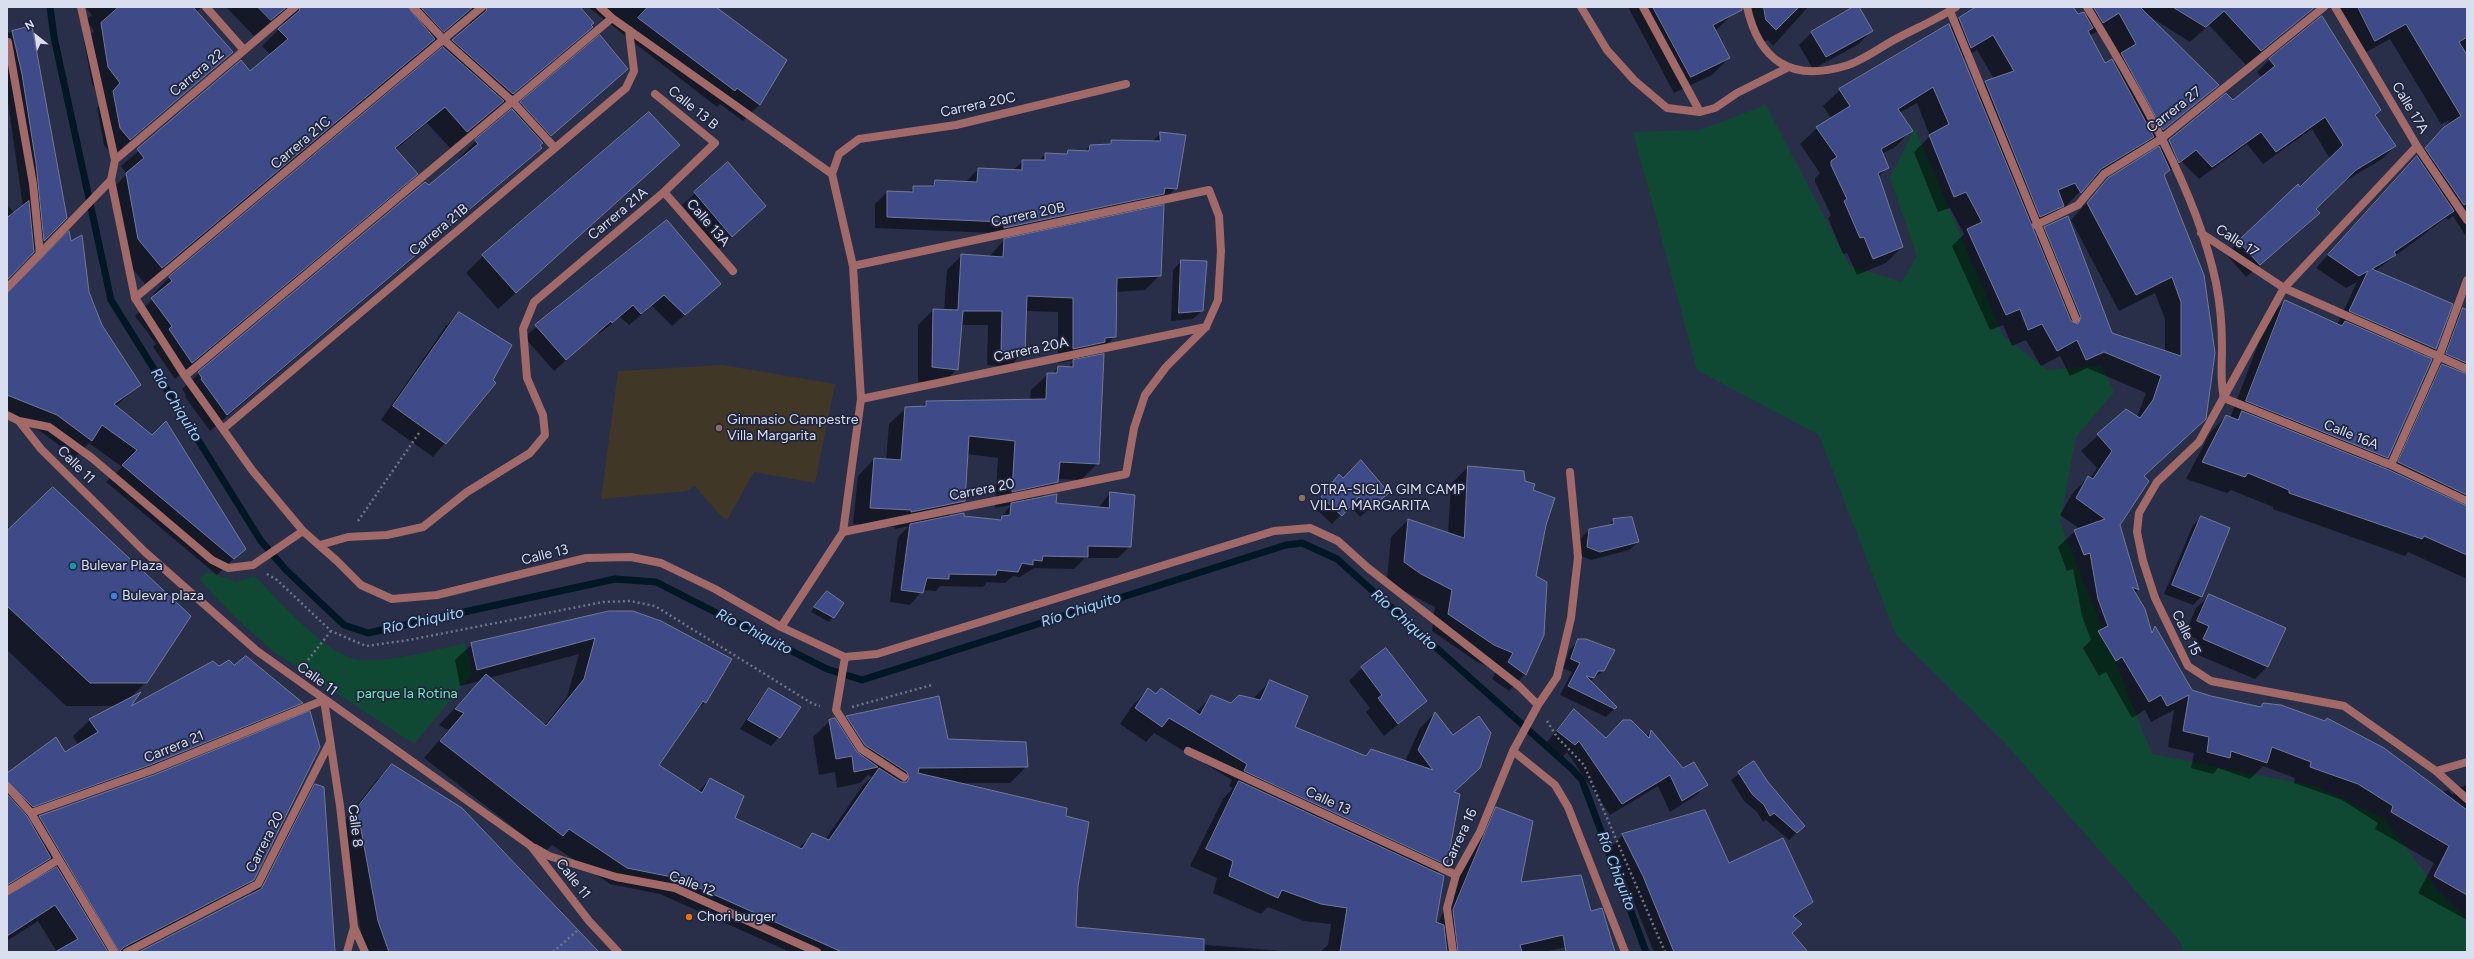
<!DOCTYPE html>
<meta charset="utf-8">
<style>
body{margin:0}
#map{position:relative;width:2474px;height:959px;overflow:hidden;background:#292f49;font-family:Figtree,sans-serif}
canvas{display:block}
.frame{position:absolute;inset:0;border:8px solid #dadff0;pointer-events:none}
.north{position:absolute;left:16px;top:16px;width:40px;height:40px;-webkit-text-stroke:3px #1f253e;paint-order:stroke;rotate:330deg;font-size:11px;font-weight:700;line-height:16px;text-align:center;color:#dadff0}
.north::after{content:'';display:block;margin:auto;width:14px;height:18px;background:#dadff0;clip-path:polygon(50% 0,100% 100%,50% 72%,0 100%)}
</style>
<div id="map">
<canvas width="2474" height="959"></canvas>
<div class="frame"></div>
<div class="north">N</div>
</div>
<script>
const ctx = document.querySelector('canvas').getContext('2d');
ctx.lineJoin = 'round';
function fillPath(path, color) { ctx.fillStyle = color; ctx.fill(path, 'evenodd'); }
function strokePath(path, color, width, dash) { ctx.strokeStyle = color; ctx.lineWidth = width; ctx.lineCap = dash ? 'butt' : 'round'; ctx.setLineDash(dash || []); ctx.stroke(path); }
function write(font, color, halo, rows, align = 'center') {
  ctx.font = font + ' Figtree,sans-serif'; ctx.lineWidth = 3.5; ctx.setLineDash([]); ctx.textBaseline = 'middle'; ctx.strokeStyle = halo; ctx.fillStyle = color; for (const [text, x, y, turn = 0] of rows) {
    ctx.save(); ctx.translate(x, y); ctx.rotate((+turn || 0) * Math.PI / 180); ctx.textAlign = isNaN(turn) ? turn : align; if (halo) ctx.strokeText(text, 0, 0); ctx.fillText(text, 0, 0); ctx.restore();
  }
}
const education = new Path2D(`
 M723,365L835,384L815,483L754,472L727,520L719,514L695,486L686,491L601,499L618,371Z`);
const green = new Path2D(`
 M1766,105L1850,266L1902,282L1917,256L1890,178L1915,128L2003,336L2047,370L2101,365L2114,392L2076,437L2060,522L2152,754L2318,787L2385,819L2435,887L2467,919V952H2184L2179,940L2004,742L1896,635L1819,435L1697,370L1633,132L1700,130Z
 M208,572L237,582L254,576C281,602 314,642 348,657C370,668 440,649 465,643L472,674L414,744L273,651L234,616L199,579Z`);
const shadow = new Path2D(`
 M85,7H202L196,12L232,52L113,156L104,145L97,108L104,101L92,84L84,41L94,31L86,20L92,15Z
 M226,7H579L591,27L575,43L450,148L427,123L395,150L417,173L400,190L175,379L153,347L156,344L135,316L155,297L153,294L169,278L470,26V19H461L145,284L122,256L110,191L127,174L121,166L241,62L250,72L271,55L262,46L283,25L284,23L280,18L274,19L254,36Z
 M588,7H715L786,60L759,105L743,121L720,104L717,107Z
 M1628,7H1733L1734,13L1715,31L1729,58L1712,75L1674,93Z
 M1750,7H1808L1773,46L1768,40L1764,42L1754,32Z
 M1855,7H1858L1871,31L1859,44L1813,69L1799,45L1812,32Z
 M1979,7H2072L2078,15L2086,18L2092,12L2089,7L2312,9L2246,65L2209,25L2190,42L2149,16L2217,85L2148,144L2147,142L2137,152L2089,182L2064,208L2063,205L2047,221L2032,228L2036,237L2045,228L2111,333L2165,352V319L2155,293L2119,311L2071,220L2108,179L2160,150L2226,94L2233,101L2262,78L2257,72L2269,60L2319,19L2374,116L2395,146L2382,159L2342,183L2315,209L2319,213L2306,226L2246,277L2226,254L2330,159L2312,129L2263,164L2247,144L2199,179L2182,162L2163,175L2203,275L2188,435L2143,477L2119,525L2138,590L2135,593L2151,632L2155,628L2191,691L2211,697L2260,708L2263,704L2442,792L2448,790L2453,795L2461,787L2467,785V920L2418,893L2434,863L2375,829L2378,823L2342,800L2294,783L2295,778L2263,766L2250,779L2218,768L2213,774L2191,768L2194,753L2168,747L2174,710L2151,722L2145,710L2132,718L2106,672L2099,676L2083,648L2091,640L2082,616L2073,569L2067,571L2058,547L2075,531L2080,529L2060,515L2072,494L2088,477L2090,478L2097,468L2081,451L2126,410L2137,417L2146,393L2087,368L2070,376L2060,356L2041,366L2026,340L2012,346L2003,325L1990,330L1952,246L1964,234L1950,208L1938,212L1914,152L1930,136L1917,103L1899,113L1911,131L1895,147L1882,154L1888,167L1878,177L1902,247L1886,263L1857,275L1847,253L1843,254L1828,218L1831,215L1815,182V178L1820,173L1800,144L1817,128L1831,118L1823,106L1840,90L1950,28L1959,19ZM2104,28L2120,56L2113,63L2105,64L2089,36ZM1977,50L1994,79L1985,82L1976,92L1963,59Z
 M2334,7H2467V234L2465,235L2453,216L2448,220L2446,218L2375,271L2451,304L2435,349L2426,358L2387,457L2378,467L2386,470L2425,382L2435,373L2446,326L2463,309L2467,311V579L2408,552L2405,556L2273,509V507L2231,490L2227,493L2186,479L2210,433L2226,416L2230,418L2268,318L2285,301L2337,325L2357,282L2346,288L2316,268L2450,120L2441,124L2390,39L2359,56Z
 M31,27L66,218L7,279V206L15,213L23,207L7,96V33Z
 M627,69L540,146L541,147L524,164L210,431L185,397L186,395L182,389L199,373L461,160L459,158L476,141L521,103Z
 M1161,133L1176,188L1164,200L993,233L875,228V204L887,192L908,193L914,187H930L936,181L966,182L978,169L1013,170L1023,161H1038L1046,154L1064,155L1068,151H1085L1090,146L1108,145L1112,141L1152,142Z
 M679,145L498,309L466,273L483,256Z
 M728,164L752,219L718,249L682,205Z
 M666,222L720,284L672,326L652,306L629,325L620,317L599,334L598,332L554,371L524,337Z
 M1004,240L1160,275L1145,290L1116,292L1115,336L1100,351L1094,352L1088,358L1098,463L1081,480L1057,479V482L1041,498L1055,504L1098,508L1110,493L1130,546L1118,558H1085L1074,569L1034,568L1020,577L1013,576L1005,583L987,582L983,587L940,586L936,591L923,590L910,605L890,602L898,537L909,526L895,529V527L853,524L858,476L874,459L886,460L889,424L906,408L921,407L926,402L1030,400L1031,390L1048,374H1052L1059,367L1067,368L1075,360L1058,363V312L1025,311L1024,352L1009,367L987,365L988,325H961L957,369L942,384L918,382V325L933,310H944L947,270L962,255L989,257ZM967,454L998,458L995,508L1011,505L998,521L948,517L964,501Z
 M70,243L102,325L140,384L115,407L244,549L217,575L106,482L122,467L89,443L75,457L40,431L7,418V294Z
 M1181,261L1202,311L1193,319L1171,321L1173,270Z
 M459,313L491,380L495,383L433,457L381,420L446,326Z
 M1468,467L1524,481L1532,491L1545,524L1535,577L1525,674L1509,691L1492,679L1497,670L1477,662L1432,631L1435,607L1404,591L1387,579L1391,537L1408,520L1448,534L1451,484Z
 M1339,476L1343,479L1388,493L1360,517L1350,505L1332,524L1313,506Z
 M2202,517V596L2193,605L2164,594L2193,525Z
 M1614,520L1638,542L1629,550L1591,560L1579,555L1580,539L1589,530L1607,527Z
 M7,525L146,682L130,698L128,709L219,667L234,666L302,703L285,719L132,781L27,819L31,826L40,817L253,879L236,896L129,952H57L38,921L7,941V896L47,874L42,865L7,890V774L64,753L78,745L73,736L90,720L115,706H66L7,650Z
 M823,596L843,604L829,622L811,612Z
 M2209,596L2268,666L2255,679L2191,652L2197,639L2185,634L2196,608Z
 M609,612L731,660L705,702L692,715L658,765L698,792L710,779L733,819L798,849L812,835L825,840L863,785L872,777L868,775L860,783L837,788L835,772L819,775L813,737L830,721L838,725L847,717L947,740L1027,766L1010,783H961L1065,817L1077,886L1075,928L1173,937L1207,945L1295,952H790L660,894L610,884L552,845L545,852L424,758L448,730L439,725L480,681L460,686L455,660L472,644ZM579,654L567,697L544,726L489,678ZM852,727H855L869,749L867,750Z
 M1579,640L1603,671L1590,681L1616,707L1606,717L1560,695L1572,672L1563,668L1570,649Z
 M1362,668L1426,701L1384,736L1366,712L1370,708L1349,681Z
 M1270,681L1294,727L1364,757L1371,750L1405,761L1420,728L1435,713L1453,793L1446,864L1437,873L1434,923L1438,924L1480,825L1496,809L1520,883L1590,942L1544,952H1320L1328,945L1331,924L1304,921L1268,907L1261,914L1213,893L1217,878L1190,866L1223,799L1233,788L1229,786L1232,780L1154,733L1146,742L1120,724L1133,705L1148,690L1195,713L1211,697L1231,704L1253,699Z
 M769,689L779,737L771,746L740,729L761,698Z
 M1574,710L1606,739L1646,736L1651,731L1683,769L1706,785L1695,796L1670,812L1658,786L1610,815L1567,752L1563,756L1546,743Z
 M1754,763L1767,783L1803,826L1789,840L1766,820L1763,822L1757,812L1744,801L1731,780Z
 M392,765L462,809L598,952H367L362,938L341,825L376,781Z
 M315,785L334,952H141L250,895L298,802Z
 M1623,835L1729,864L1812,902L1794,918L1791,934L1806,952H1654L1629,890L1609,849Z`);
const stream = new Path2D(`
 M50,7L54,37L111,300L261,541L286,570L344,625L368,633L615,579L656,582L827,669L862,680L1286,545L1302,543L1337,559L1572,769L1582,780L1646,952`);
const building = new Path2D(`
 M119,7H193L233,52L130,140L120,128L113,91L120,83L108,67L101,23Z
 M258,7H287L271,20Z
 M300,7H408L435,39L162,268L138,239L126,173L144,158L137,149L241,60L250,71L288,39L278,29L299,11Z
 M421,7H473L444,32Z
 M487,7H580L594,23L591,25L593,27L513,94L452,40L486,11Z
 M648,7H716L787,60L760,105L737,88L735,91L638,18Z
 M1653,7H1742V10L1713,25L1730,58L1691,77Z
 M1764,7H1799L1776,30L1766,20Z
 M1853,7H1859L1873,31L1826,57L1811,32Z
 M1976,7H2073L2078,14L2084,12L2093,28L2088,31L2105,63L2112,59L2154,137L2101,169L2081,193L2075,183L2058,190L2064,206L2040,217L1985,81L2014,71L1993,35L1971,48L1959,18Z
 M2097,7H2140L2219,85L2163,130L2121,53L2136,44L2119,13L2103,23L2094,8Z
 M2173,7H2315L2261,51L2224,11L2206,27Z
 M2358,7H2467V37L2459,42L2467,55V203L2464,205L2425,148L2444,127L2461,116L2406,24L2375,41Z
 M2322,16L2381,110L2375,115L2396,146L2356,170L2316,209L2320,213L2260,265L2238,241L2298,184L2300,187L2343,145L2325,117L2276,152L2261,132L2212,167L2196,150L2179,163L2169,140L2226,93L2233,100L2275,66L2269,59Z
 M1949,24L2071,321L2078,324L2081,317L2044,227L2068,216L2112,333L2181,356V302L2172,277L2136,295L2087,203L2108,178L2159,146L2170,170L2164,175L2204,275L2215,353L2206,419L2144,476L2149,481L2120,525L2139,590L2132,587L2145,609L2152,633L2155,626L2192,690L2211,696L2261,707L2263,703L2281,705L2325,721L2327,718L2384,748L2467,810V895L2434,876L2449,846L2391,812L2393,806L2358,784L2310,767L2311,762L2272,747L2267,763L2231,751L2230,758L2207,752L2209,737L2183,731L2189,695L2167,706L2161,695L2149,702L2122,657L2116,661L2098,631L2108,626L2098,599L2090,553L2084,555L2074,530L2105,519L2076,498L2088,476L2093,479L2112,451L2097,434L2126,409L2140,418L2153,400L2161,376L2104,352L2086,360L2077,340L2057,351L2042,324L2028,330L2020,309L2006,315L1967,229L1982,222L1966,192L1954,197L1929,135L1949,124L1933,87L1898,109L1913,131L1881,149L1889,168L1878,173L1903,247L1873,259L1864,237L1860,238L1844,201L1847,199L1831,165V161L1837,157L1816,127L1850,106L1839,89Z
 M32,26L67,218L44,241L36,163L22,74L12,31Z
 M600,35L628,69L551,136L520,102Z
 M443,47L504,101L467,132L445,107L395,148L418,174L192,363L169,329L172,326L151,298L172,281L169,277Z
 M512,109L543,143L540,145L542,148L227,415L201,379L202,378L198,372L425,182L429,185L478,144L475,140Z
 M649,112L680,145L516,293L482,255Z
 M1160,132L1186,135L1177,189L1165,188L1164,194L1004,228V222L887,217V191L913,192V186H934L935,180L977,182L978,168L1022,170V160H1045V153L1067,154L1068,150L1089,151L1090,145L1111,144V140L1160,141Z
 M2417,156L2454,211L2394,252L2396,255L2372,269L2453,304L2436,349L2349,311L2368,271L2359,276L2328,255Z
 M728,162L766,206L732,237L694,192Z
 M29,201L34,252L7,280V218Z
 M1164,205L1161,276L1117,278L1116,337L1105,338V342L1073,349V298L1027,296L1025,352L1001,351L1002,311H963L958,370L932,367L933,309L958,310L961,254L1003,257L1004,239Z
 M667,220L721,284L685,315L664,295L641,314L633,305L612,323L611,321L566,360L535,325Z
 M69,231L71,241L82,235L89,292L102,325L141,385L114,404L152,435L166,421L246,549L234,559L122,465L137,450L102,425L92,441L57,415L7,395V293Z
 M1181,260L1207,261L1203,311L1179,313Z
 M2285,300L2342,326L2345,321L2432,359L2388,458L2246,401Z
 M2463,308L2467,310V363L2446,354Z
 M459,312L512,345L493,380L496,383L446,444L393,406Z
 M1104,354L1099,464L1060,462L1058,482L1012,492L1015,441L969,436L965,501L911,512V510L870,508L874,458L901,460L905,407L926,406V401L1046,399L1047,373H1057L1058,366L1073,367V360Z
 M2442,364L2467,374V495L2398,462Z
 M2242,411L2389,470L2467,506V555L2424,536L2422,539L2289,493V490L2248,473L2245,477L2202,462L2226,415L2238,420Z
 M1361,460L1389,493L1369,509L1359,497L1342,516L1321,497L1339,474L1343,478Z
 M1468,466L1524,471L1525,481L1535,484L1533,490L1555,498L1546,525L1536,576L1547,582L1544,635L1526,675L1508,662L1513,653L1494,645L1448,614L1452,590L1421,574L1404,562L1408,519L1464,538Z
 M53,487L191,616L147,683H90L7,606V531Z
 M1110,492L1135,495L1131,547L1088,546V557L1043,556L1042,561L1033,560V565L1022,563L1018,572L997,570L996,575L949,574V579L927,578L923,593L901,590L910,524L964,513V516L1001,520L1002,516L1010,515L1011,503L1057,494L1056,503L1109,508Z
 M2201,516L2230,528L2202,597L2172,585Z
 M1632,517L1639,542L1600,552L1587,547L1589,529L1614,524L1613,519Z
 M827,591L844,603L834,618L814,607Z
 M2209,594L2286,628L2268,667L2203,639L2209,626L2197,621Z
 M609,611H633L661,621L732,659L706,703L703,701L659,765L702,793L710,778L744,796L735,818L802,849L812,833L829,840L879,768L901,782H907L909,778L907,772L865,745L846,716L939,696L948,739L1026,742L1028,767L919,768L918,773L1067,808L1066,816L1089,822L1078,886L1076,927L1204,939V952H842L677,878L627,868L569,829L563,836L440,741L464,713L455,709L486,674L546,726L584,679L595,638L477,670L471,643Z
 M1578,639H1586L1615,650L1604,671H1598L1594,678L1586,676L1617,707L1615,709L1568,686L1580,663L1571,659Z
 M1386,648L1427,701L1398,724L1378,698L1382,695L1361,667Z
 M246,656L303,703L150,765L33,807L7,781V773L56,737L65,752L98,732L89,719L141,692L131,706L213,661L219,666L229,660L234,665Z
 M1270,680L1308,696L1295,727L1366,756L1371,749L1433,770L1418,750L1435,712L1453,735L1479,716L1491,733L1480,768L1454,792L1460,794L1447,865L1244,771L1247,764L1169,718L1162,727L1135,708L1148,688L1156,694L1161,688L1200,715L1211,695L1231,703L1239,695L1260,700Z
 M769,688L801,707L780,738L748,720Z
 M1574,709L1606,738L1623,720H1631L1649,738L1651,730L1683,768L1694,762L1708,785L1682,801L1670,775L1622,804L1579,741L1575,745L1557,731Z
 M310,711L320,747L254,880L124,947L119,952L39,816L154,775Z
 M835,718L857,752L878,767L854,772L852,756L836,759L829,720Z
 M1754,761L1768,782L1805,826L1797,833L1774,813L1770,816L1764,805L1752,794L1738,772Z
 M392,764L462,808L599,952H389L378,921L357,808Z
 M1239,781L1444,876L1436,922L1444,925L1447,952H1340L1347,908L1321,904L1282,890L1278,898L1229,876L1233,861L1206,849Z
 M315,784L324,787L335,952H139L261,889Z
 M7,794L27,816L51,858L7,885Z
 M1496,807L1533,821L1521,882L1581,875L1591,911L1602,908L1615,952H1566L1563,935L1520,945L1522,952H1458L1453,910Z
 M1705,810L1729,863L1783,838L1813,902L1793,916L1802,924L1792,933L1808,952H1674L1643,876L1622,834Z
 M57,867L108,952H55L78,939L55,905L7,936V896Z`);
const path = new Path2D(`
 M358,521L419,433
 M267,574L277,580L331,631L366,646L409,640L603,602L630,601L655,606L813,704L820,706
 M308,660L331,631
 M852,707L932,685
 M1547,721L1557,737L1584,765L1665,952
 M553,952L578,930`);
const street = new Path2D(`
 M81,7L115,160L111,180L135,298L185,376L252,470L303,531L337,561L361,585L392,599L437,595L586,558L631,557L661,563L715,589L781,627L845,657L877,654L1274,531L1310,528L1338,541L1368,568L1519,686L1538,705L1513,751L1480,832L1456,875L1447,908L1453,952
 M206,7L244,50
 M413,7L444,40L512,101L555,148
 M600,7L612,18L832,174
 M1581,7L1607,50L1634,80L1667,108L1700,112L1715,108L1737,93L1787,68
 M1643,7L1700,112
 M1747,7C1759,61 1791,82 1845,66C1862,61 1879,48 1894,40C1914,29 1936,20 1956,7
 M2087,7C2136,87 2197,191 2216,283C2220,303 2222,327 2222,347C2222,364 2220,382 2224,398
 M2335,7L2417,146L2467,220
 M1950,11L2076,319
 M8,42L33,184L40,254
 M2417,146L2284,288L2199,442L2157,482L2139,513L2137,532L2143,561L2155,598L2188,666L2211,681L2344,706L2436,771L2467,799
 M115,160L295,7
 M664,192L733,271
 M2036,225L2078,205L2104,174L2161,139L2324,7
 M2201,233L2284,288L2467,369
 M7,288L111,180
 M135,298L482,7
 M185,376L612,18
 M2224,398L2391,465L2467,501
 M861,399L1206,327
 M7,415L19,421L41,449L145,552L257,651L531,846L589,921L618,952
 M19,421L49,427L92,458L212,560L228,568L253,565L303,531
 M223,429L626,88L634,71L629,30
 M2391,465L2439,357L2467,280
 M843,532L1126,474L1134,428L1145,395L1166,367L1206,327L1218,300L1221,251L1219,216L1209,190L853,266
 M320,545L348,537L387,535L423,527L467,492L530,453L545,435L543,415L527,378L523,329L534,302L664,192L715,143L655,94
 M781,627L843,532L861,399L853,266L832,174L839,154L859,139L956,125L1126,84
 M845,657L836,710L861,749L904,777
 M1538,705L1557,677L1571,618L1578,557L1570,472
 M1188,751L1456,875
 M1513,751L1555,785L1568,807L1625,952
 M2436,771L2467,762
 M7,786L31,813L114,952
 M31,813L152,770L324,700L340,806L354,927L365,952
 M535,848L549,856L616,877L675,888L817,952
 M7,891L58,860
 M127,952L258,884L329,744
 M347,952L354,927`);
const markers = [
 [719,428,4,"#8d6e63"],
 [1302,498,4,"#8d6e63"],
 [73,566,4,"#0f9aa8"],
 [114,596,4,"#3f7fe0"],
 [689,917,4,"#e8710a"]
];
const streetNames = [
 ["Carrera 22",197,73,-40],
 ["Carrera 20C",978,105,-12],
 ["Calle 13 B",693,108,39],
 ["Calle 17A",2410,108,59],
 ["Carrera 27",2174,110,-38],
 ["Carrera 21C",301,143,-40],
 ["Carrera 21A",618,214,-40],
 ["Carrera 20B",1028,215,-12],
 ["Calle 13A",708,223,49],
 ["Carrera 21B",439,230,-40],
 ["Calle 17",2237,241,33],
 ["Carrera 20A",1031,350,-12],
 ["Calle 16A",2351,435,22],
 ["Calle 11",76,465,45],
 ["Carrera 20",982,490,-11],
 ["Calle 13",545,555,-14],
 ["Calle 15",2186,633,64],
 ["Calle 11",317,679,36],
 ["Carrera 21",174,747,-22],
 ["Calle 13",1328,801,25],
 ["Calle 8",355,826,83],
 ["Carrera 16",1460,838,-65],
 ["Carrera 20",265,842,-63],
 ["Calle 11",573,879,52],
 ["Calle 12",692,884,21]
];
const poiNames = [
 ["Gimnasio Campestre",727,420],
 ["Villa Margarita",727,436],
 ["OTRA-SIGLA GIM CAMP",1310,490],
 ["VILLA MARGARITA",1310,506],
 ["Bulevar Plaza",81,566],
 ["Bulevar plaza",122,596],
 ["Chori burger",697,917]
];
const parkNames = [
 ["parque la Rotina",407,694]
];
const waterNames = [
 ["Río Chiquito",176,405,58],
 ["Río Chiquito",1081,610,-18],
 ["Río Chiquito",1404,620,42],
 ["Río Chiquito",423,621,-12],
 ["Río Chiquito",754,632,27],
 ["Río Chiquito",1616,871,69]
];
fillPath(education, '#413727');
fillPath(green, '#104933');
fillPath(shadow, '#0007');
strokePath(stream, '#011725', 7);
fillPath(building, '#3f4b88');
strokePath(building, '#717997', 1);
strokePath(path, '#6e748a', 2.5, [2, 3]);
strokePath(street, '#a16967', 8);
for (const [x, y, r, color] of markers) { const dot = new Path2D(); dot.arc(x, y, r, 0, 2 * Math.PI); ctx.fillStyle = color; ctx.fill(dot); strokePath(dot, '#1f253e', 1.5); }
write('14px', '#dadff0', '#1f253e', streetNames);
write('14px', '#dadff0', '#1f253e', poiNames, 'left');
write('14px', '#71e9b4', '#1f253e', parkNames);
write('italic 15px', '#9fd7fe', '#1f253e', waterNames);
</script>
